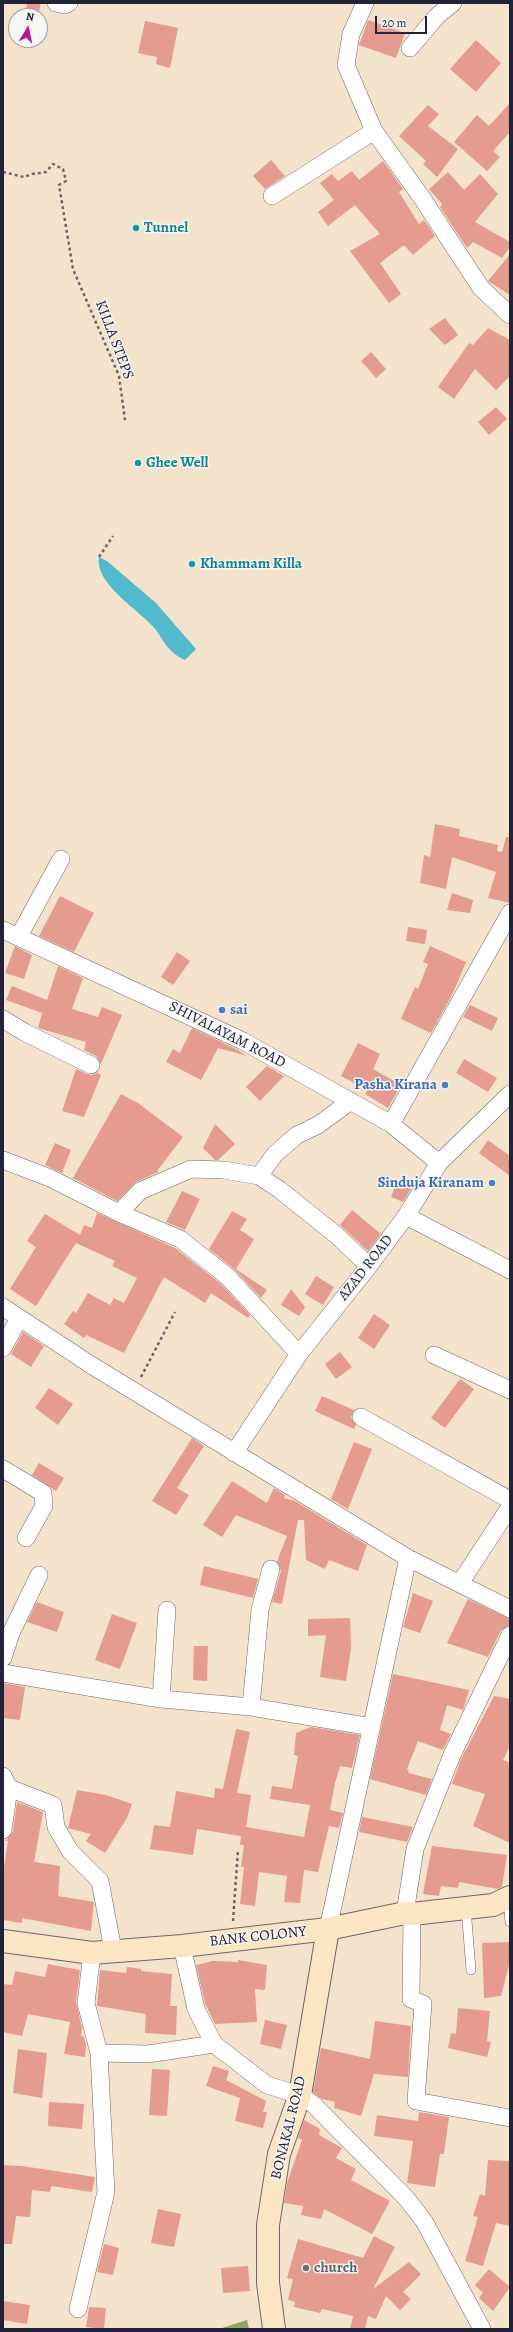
<!DOCTYPE html>
<style>
body{margin:0}
#map{position:relative;width:513px;height:2332px;overflow:hidden;background:#f3e3cb;font-family:Alegreya,serif}
canvas{display:block}
.frame{position:absolute;inset:0;border:4px solid #22223b;pointer-events:none}
.north{position:absolute;left:8px;top:8px;width:40px;height:40px;box-sizing:border-box;background:#f6f6f2;border:1px solid #a1a1a9;border-radius:50%;rotate:10deg;font-size:11px;font-weight:700;line-height:16px;text-align:center;color:#22223b}
.north::after{content:'';display:block;margin:auto;width:14px;height:18px;background:#b5179e;clip-path:polygon(50% 0,100% 100%,50% 72%,0 100%)}
.scale{position:absolute;left:375px;top:16px;width:52px;height:18px;box-sizing:border-box;border:2px solid #22223b;border-top:0;padding-left:5px;font-size:12px;line-height:14px;white-space:nowrap;color:#22223b;-webkit-text-stroke:3px #f6f6f2;paint-order:stroke}
</style>
<div id="map">
<canvas width="513" height="2332"></canvas>
<div class="frame"></div>
<div class="north">N</div>
<div class="scale">20 m</div>
</div>
<script>
const ctx = document.querySelector('canvas').getContext('2d');
ctx.lineJoin = 'round';
function fillPath(path, color) { ctx.fillStyle = color; ctx.fill(path, 'evenodd'); }
function strokePath(path, color, width, dash) { ctx.strokeStyle = color; ctx.lineWidth = width; ctx.lineCap = dash ? 'butt' : 'round'; ctx.setLineDash(dash || []); ctx.stroke(path); }
function write(font, color, halo, rows, align = 'center') {
  ctx.font = font + ' Alegreya,serif'; ctx.lineWidth = 3; ctx.setLineDash([]); ctx.textBaseline = 'middle'; ctx.strokeStyle = halo; ctx.fillStyle = color; for (const [text, x, y, turn = 0] of rows) {
    ctx.save(); ctx.translate(x, y); ctx.rotate((+turn || 0) * Math.PI / 180); ctx.textAlign = isNaN(turn) ? turn : align; if (halo) ctx.strokeText(text, 0, 0); ctx.fillText(text, 0, 0); ctx.restore();
  }
}
const forest = new Path2D(`
 M247,2320L249,2329H219Z`);
const water = new Path2D(`
 M99,557L107,561L156,603L196,649L185,660C168,652 166,644 156,630C141,611 94,584 99,557Z`);
const building = new Path2D(`
 M27,3H41L38,16H25Z
 M368,20L405,33L396,58L359,45Z
 M145,21L178,28L170,68L156,64L157,57L138,53Z
 M476,40L501,63L476,92L450,69Z
 M510,103V132L493,151L500,157L487,171L454,142L477,115L489,126Z
 M428,105L439,114L428,126L458,149L437,177L423,164L426,161L399,136Z
 M271,160L285,176L265,189L253,176Z
 M383,161L403,189L399,192L419,224L424,220L435,236L413,255L404,245L380,263L401,294L389,303L350,251L380,234L355,205L328,226L318,212L334,200L320,183L332,174L338,181L352,171L359,180Z
 M448,172L464,190L480,174L498,194L475,222L510,242V247L502,258L473,242L467,248L440,207L442,204L429,189Z
 M510,254V295L488,281Z
 M445,318L458,335L445,345L429,329Z
 M488,328L510,340V376L496,390L475,369L454,399L438,387L469,343L473,345Z
 M371,352L386,369L376,378L361,361Z
 M496,407L507,419L489,435L478,422Z
 M435,824L460,829L459,836L498,845L497,851L502,852L506,837H510V903L488,898L496,872L452,857L446,889L420,883L424,855L430,857Z
 M452,893L473,900L470,913L447,910Z
 M60,896L94,913L74,952L39,936Z
 M408,927L427,930L425,944L406,941Z
 M15,946L32,955L24,979L5,973Z
 M430,946L466,962L452,995L431,1033L401,1019L415,987L418,989L428,964L423,962Z
 M177,952L190,961L173,985L161,977Z
 M58,966L83,978L72,1009L98,1017L102,1007L122,1015L101,1064L96,1056L84,1050L86,1042L38,1028L42,1013L6,1000L12,986L47,1000Z
 M470,1005L498,1018L492,1031L463,1017Z
 M192,1028L238,1050L247,1056L218,1048L201,1080L166,1062L173,1049L180,1053Z
 M358,1043L380,1054L373,1069L401,1085L388,1108L365,1094L368,1090L341,1076Z
 M464,1059L497,1078L488,1092L456,1073Z
 M267,1066L284,1076L260,1101L246,1087Z
 M76,1069L87,1074L92,1075L98,1072V1073L101,1075L84,1117L62,1111Z
 M121,1094L138,1103L183,1137L157,1171L159,1172L136,1182L117,1201L73,1178Z
 M215,1124L235,1144L218,1160H215L203,1148Z
 M488,1140L510,1156V1176L479,1153Z
 M55,1143L71,1150L62,1173L45,1165Z
 M396,1184L411,1189L403,1202L391,1197Z
 M182,1191L200,1199L185,1230L166,1222Z
 M352,1210L381,1234L368,1251L340,1225Z
 M232,1211L247,1219L240,1230L254,1239L236,1269L267,1290L261,1298L235,1270L209,1249Z
 M97,1213L175,1248L221,1284L250,1315L248,1318L211,1293L205,1303L164,1277L124,1353L86,1335L84,1338L64,1324L73,1311L76,1313L88,1293L110,1305L114,1298L124,1303L137,1278L112,1266L115,1261L76,1243L36,1306L10,1289L36,1247L27,1241L45,1214L80,1235L84,1225L92,1228Z
 M316,1276L334,1287L323,1305L305,1294Z
 M291,1289L305,1307L299,1316L281,1305Z
 M374,1314L390,1325L374,1349L358,1338Z
 M23,1332L44,1346L31,1367L11,1354Z
 M340,1352L352,1367L336,1379L325,1364Z
 M460,1379L474,1389L445,1428L431,1418Z
 M49,1388L73,1404L58,1425L35,1408Z
 M322,1396L354,1410L351,1417L356,1425L354,1429L315,1411Z
 M192,1438L204,1446L177,1488L189,1495L176,1515L152,1501Z
 M354,1442L372,1449L348,1509L331,1499Z
 M39,1463L64,1478L56,1491L32,1475Z
 M232,1481L267,1503L274,1488L285,1495L284,1498L295,1501L367,1545L358,1571L329,1560L325,1569L306,1560L304,1520H298L282,1604L272,1602L281,1571L277,1561L287,1536L236,1515L222,1537L203,1525Z
 M204,1566L258,1579L253,1598L200,1585Z
 M413,1593L433,1601L420,1633L403,1627Z
 M468,1599L510,1619V1625L501,1630L488,1657L447,1643Z
 M37,1602L64,1612L57,1632L27,1622Z
 M112,1614L137,1623L120,1669L95,1660Z
 M350,1618L351,1649L346,1681L320,1677L326,1635L308,1636V1619Z
 M194,1646H208L207,1681L193,1680Z
 M393,1674L469,1690L463,1710L447,1705L440,1730L451,1734L443,1750L418,1741L407,1769L409,1770L408,1773L432,1779L426,1795L370,1779Z
 M3,1683L25,1687L20,1720L3,1718Z
 M494,1696L510,1699V1746L503,1760L510,1763V1843L473,1826L485,1794L452,1784L461,1759Z
 M311,1727L360,1735L352,1768L340,1766L335,1783L330,1810L343,1813L339,1828L329,1826L318,1872L304,1870L300,1903L284,1902L287,1876L259,1872L255,1906L240,1904L244,1867H241L244,1845H240L241,1836L197,1829L193,1855L150,1849L154,1825L170,1827L176,1791L214,1798L215,1788L223,1789L236,1729L250,1732L237,1793L251,1795L246,1827L304,1837L310,1805L270,1799L272,1786L292,1789L298,1756L294,1755L296,1733Z
 M77,1790L106,1795L132,1804L127,1818L105,1853L86,1841L91,1834L68,1828Z
 M17,1802L43,1812L34,1862L60,1866L58,1896L94,1902L91,1931L22,1918V1923L3,1920V1873L8,1841H6L13,1831Z
 M362,1817L413,1827L407,1842L359,1832Z
 M432,1846L507,1855L502,1887L498,1889L459,1882L458,1888L441,1886L439,1896L423,1894Z
 M509,1942L510,1961L501,1996L484,1998L482,1943Z
 M238,1960L267,1965L265,1990L255,1989L257,2022L215,2024L205,2003L196,1965L213,1961L238,1962Z
 M48,1964L80,1970L76,2002L82,2028L81,2036L84,2037L86,2045L85,2057L64,2054L70,2022L28,2014L22,2036L3,2032V1984L12,1985L15,1971L45,1977Z
 M127,1967L141,1969V1971L172,1974L170,2006H177L176,2035L145,2033L146,2014L97,2006L100,1970L126,1973Z
 M458,2008L490,2011L487,2041L491,2042L487,2057L448,2048L451,2033L456,2034Z
 M265,2020L287,2025L281,2049L260,2044Z
 M375,2021L411,2026L408,2077L374,2074L361,2116L334,2108L335,2102L322,2099L313,2092L321,2048L370,2059Z
 M18,2049L47,2053L42,2098L13,2093Z
 M213,2066L229,2071L226,2080L266,2101L263,2112H267L263,2128L235,2121L240,2098L206,2086Z
 M152,2069L170,2070L167,2116L149,2115Z
 M49,2102L84,2104L82,2129L48,2126Z
 M419,2112L449,2117L444,2154H440L435,2187L407,2183L413,2141L374,2136L377,2115L418,2121Z
 M304,2120L320,2129L319,2135L342,2148L336,2158L356,2169L351,2180L390,2201L372,2234L324,2209L321,2219L301,2215L303,2206L284,2203L287,2183L302,2140L298,2138Z
 M488,2160L510,2161V2226L496,2223L483,2266L465,2261L478,2217L473,2216L480,2194L485,2196Z
 M3,2165L22,2166L95,2177L92,2192L51,2186L50,2192L32,2190L30,2217L16,2216L12,2244H3Z
 M158,2209L181,2214L174,2247L151,2243Z
 M374,2236L395,2247L373,2289L409,2262L421,2274L403,2292L411,2299L400,2310L386,2296L376,2319L368,2316L365,2329H350L353,2316L322,2309L320,2313L294,2307L295,2302L288,2300L293,2279L287,2278L298,2239L363,2258Z
 M104,2244L119,2248L113,2275L97,2272Z
 M248,2266L250,2291L223,2293L221,2268Z
 M489,2269L510,2287L493,2311L479,2298L483,2293L475,2285Z
 M3,2301L30,2305L27,2324L3,2320Z
 M89,2307L106,2308L104,2329L86,2327Z`);
const path = new Path2D(`
 M3,172L24,177L32,174L46,172L53,164L63,169L66,181L59,185L73,269L119,376L125,420
 M99,557L113,536
 M141,1377L175,1312
 M233,1921L238,1850`);
const service = new Path2D(`
 M508,1898L510,1922
 M466,1908L471,1970`);
const minor = new Path2D(`
 M56,3L65,5L69,3
 M410,48L437,16L453,3
 M374,131L422,198L481,288L510,315
 M272,196L374,131L346,65L351,34L365,3
 M3,930L243,1041L391,1124L439,1163
 M19,936L61,859
 M3,1019L24,1032L91,1065
 M391,1124L510,913
 M3,1160L50,1178L119,1213L140,1191L191,1169L224,1170L259,1176L280,1190L335,1234L369,1266
 M259,1176L275,1154L297,1135L318,1125L351,1101
 M119,1213L180,1239L228,1277L299,1354
 M406,1216L510,1270
 M3,1307L91,1365L408,1558L510,1609
 M3,1348L19,1318
 M434,1355L510,1390
 M361,1417L510,1500
 M234,1453L299,1354L369,1266L406,1216L439,1163L510,1094
 M3,1469L43,1493L44,1506L26,1538
 M460,1583L510,1507
 M3,1658L11,1633L39,1575
 M3,1673L161,1699L251,1707L372,1727
 M161,1699L167,1610
 M251,1707L260,1610L271,1569
 M3,1776L9,1788L53,1805L56,1827L70,1851L100,1881L113,1950
 M3,1830L9,1788
 M405,1913L415,1849L452,1755L510,1635
 M412,1914L411,1999L423,2004L416,2101L510,2118
 M328,1929L408,1558
 M182,1946L196,2009L214,2044L267,2085L300,2095L313,2104L406,2198L424,2221L482,2329
 M99,2053L148,2054L214,2044
 M78,2309L106,2192L99,2053L86,2003L92,1953`);
const secondary = new Path2D(`
 M3,1941L92,1953L182,1946L328,1929L405,1913L412,1914L493,1905L510,1897
 M274,2329L268,2283V2225L279,2154L300,2095L328,1929`);
const markers = [
 [136,228,4,"#0f9aa8"],
 [138,463,4,"#0f9aa8"],
 [192,564,4,"#0f9aa8"],
 [222,1010,4,"#3f7fe0"],
 [445,1085,4,"#3f7fe0"],
 [492,1183,4,"#3f7fe0"],
 [306,2268,4,"#6b7280"]
];
const cultureNames = [
 ["Tunnel",144,228],
 ["Ghee Well",146,463],
 ["Khammam Killa",200,564]
];
const streetNames = [
 ["KILLA STEPS",114,340,69],
 ["SHIVALAYAM ROAD",227,1035,27],
 ["AZAD ROAD",366,1268,-52],
 ["BANK COLONY",258,1937,-6],
 ["BONAKAL ROAD",289,2128,-76]
];
const shopNames = [
 ["sai",230,1010,"left"],
 ["Pasha Kirana",437,1085],
 ["Sinduja Kiranam",484,1183]
];
const worshipNames = [
 ["church",314,2268]
];
fillPath(forest, '#89ab60');
fillPath(water, '#50bbcc');
fillPath(building, '#e59c8f');
strokePath(service, '#6b666d', 10);
strokePath(minor, '#6b666d', 18);
strokePath(secondary, '#6b666d', 24);
strokePath(path, '#6b666d', 2.5, [3, 3]);
strokePath(service, '#fff', 9);
strokePath(minor, '#fff', 17);
strokePath(secondary, '#fbe6c4', 22);
for (const [x, y, r, color] of markers) { const dot = new Path2D(); dot.arc(x, y, r, 0, 2 * Math.PI); ctx.fillStyle = color; ctx.fill(dot); strokePath(dot, '#f6f6f2', 1.5); }
write('bold 15px', '#0d838f', '#f6f6f2', cultureNames, 'left');
write('15px', '#22223b', '#f6f6f2', streetNames);
write('bold 15px', '#366cbe', '#f6f6f2', shopNames, 'right');
write('bold 15px', '#5b616d', '#f6f6f2', worshipNames, 'left');
</script>
